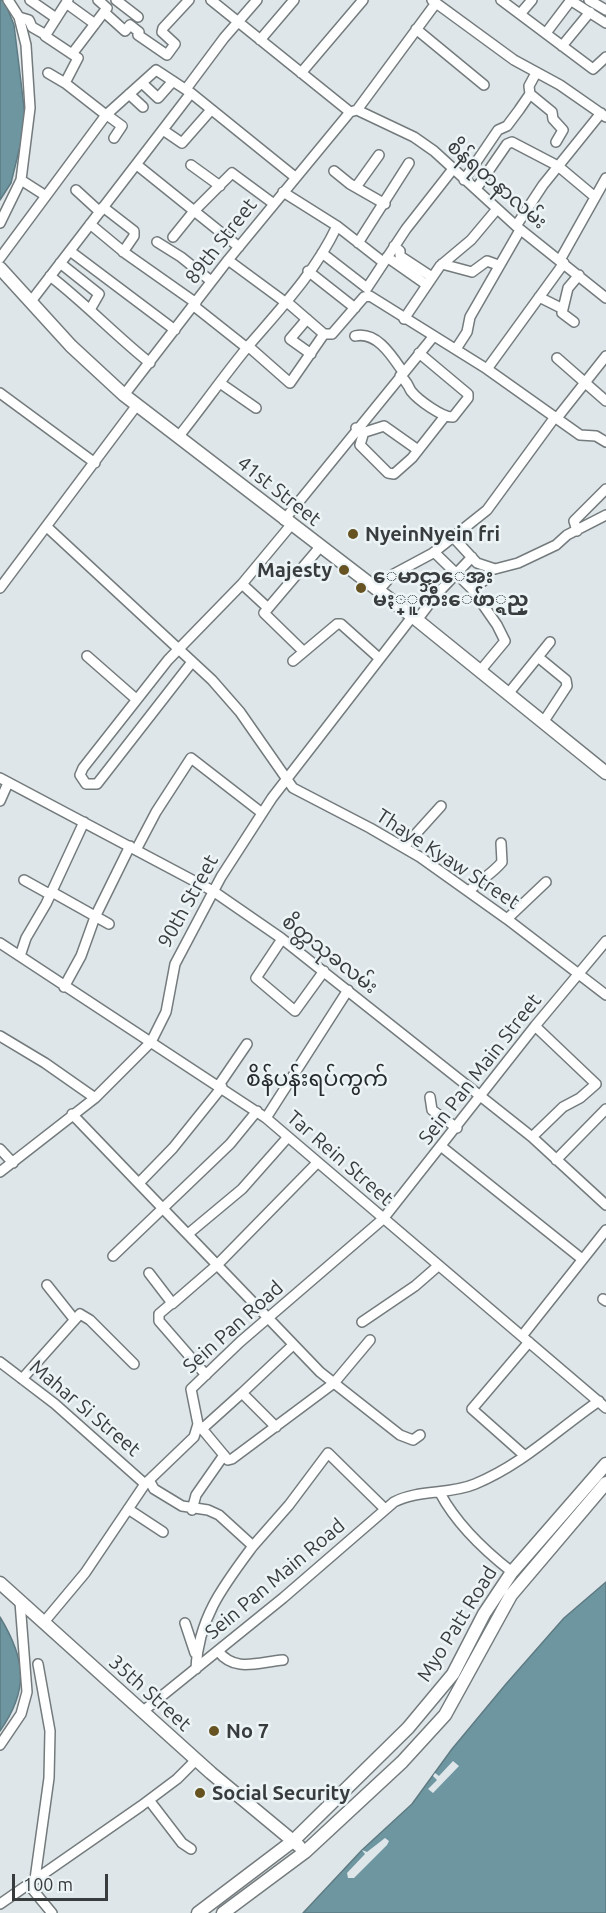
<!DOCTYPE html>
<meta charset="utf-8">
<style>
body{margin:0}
#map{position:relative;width:606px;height:1913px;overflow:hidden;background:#dfe6e9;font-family:Ubuntu,sans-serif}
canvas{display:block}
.scale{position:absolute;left:12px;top:1874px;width:96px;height:27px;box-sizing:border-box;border:3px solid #393c3d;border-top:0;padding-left:8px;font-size:18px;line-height:21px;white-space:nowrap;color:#393c3d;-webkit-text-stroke:4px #ecf4f6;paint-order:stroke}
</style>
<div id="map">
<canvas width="606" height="1913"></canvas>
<div class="scale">100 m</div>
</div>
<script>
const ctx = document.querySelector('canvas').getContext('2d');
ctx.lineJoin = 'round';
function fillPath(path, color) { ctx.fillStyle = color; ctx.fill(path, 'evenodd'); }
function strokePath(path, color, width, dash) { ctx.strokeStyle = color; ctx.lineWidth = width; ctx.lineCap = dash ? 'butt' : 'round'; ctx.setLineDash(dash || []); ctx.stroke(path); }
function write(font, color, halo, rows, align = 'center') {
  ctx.font = font + ' Ubuntu,"Noto Sans Myanmar",sans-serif'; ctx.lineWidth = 5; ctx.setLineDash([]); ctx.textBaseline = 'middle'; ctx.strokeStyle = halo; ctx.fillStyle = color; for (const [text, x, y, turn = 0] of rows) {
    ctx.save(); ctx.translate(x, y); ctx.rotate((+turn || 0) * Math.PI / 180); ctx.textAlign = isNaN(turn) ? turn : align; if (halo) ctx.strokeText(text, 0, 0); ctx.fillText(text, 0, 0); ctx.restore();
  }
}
const water = new Path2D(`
 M0,0H4L14,25L25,115L24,130L11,183L0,200Z
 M606,1582V1913H303L362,1850L412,1804L452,1749L506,1684L564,1618Z
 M0,1617C26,1660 29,1690 0,1731Z`);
const pier = new Path2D(`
 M453,1761L459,1766L433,1793L428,1789L437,1780L433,1776L435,1773L439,1776Z
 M385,1838L389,1841L387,1845L354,1878H348L347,1873L365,1854L362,1850L367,1852Z`);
const minor = new Path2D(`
 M8,0L19,17L26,45L30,108L21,180
 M30,0L56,18
 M68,0L45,36L78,58L65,83L106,115
 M116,0L138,17
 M211,0L350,112
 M432,0L514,60L560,85L606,117
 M501,0L593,69L606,57
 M570,0L606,23
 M589,0L606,10
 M66,3L95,24
 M104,12L125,31L130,25L139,32L138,35L167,55L175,44L162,32L163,28L189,0
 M520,14L532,0
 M19,17L29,20L32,27L46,35
 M416,29L484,85
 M546,33L571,0
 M260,40L294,0
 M562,46L590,12
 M72,54L107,8L98,0
 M48,73L65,83
 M301,73L363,0
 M142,83L158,98L173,81
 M186,89L224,38L257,0
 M129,94L143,107
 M530,94L552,112L553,119L563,130L556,142
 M357,110L414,137L434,151L516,226L606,298
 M107,115L122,126L114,138
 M163,130L182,143L211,110
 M137,165L239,247
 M191,165L220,186
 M334,171L350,184L385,204
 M464,180L498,130L507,126L519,110L530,94L529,86L536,73
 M356,187L379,155
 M476,189L507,144L512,142L558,166L595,197
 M76,190L100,212
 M283,192L337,226L383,262
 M103,207L134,231V236L123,252
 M0,223L21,180L46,196
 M90,224L125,253L196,303
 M516,226L543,185L601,113
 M173,237L194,211L232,173L274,204
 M157,242L181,257L211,281
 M358,243L409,163
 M394,246L400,251V256L432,277
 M70,251L175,330
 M322,253L367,288L406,229L453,169
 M387,257L427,285
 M0,258L106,115L156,70L191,93L295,177
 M228,260L285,302
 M560,260L606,178
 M60,263L99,294L91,308
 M442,264L472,272L487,261L498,265
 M308,271L355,308
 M50,276C85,303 115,335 150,363
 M539,297L563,309
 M32,300L191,93
 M287,302L324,334H332L364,297L370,296L487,369L580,435L596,436L606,442
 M194,306L247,348
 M307,319L290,339L311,354
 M404,319L440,266L471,240L497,209
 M574,322L562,313L568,288L579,275
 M355,336C377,331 392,356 403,372
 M248,346L290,383L324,334
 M456,349L467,332L470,317L520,230
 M557,358L606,401
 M487,369L564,263
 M400,376C407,381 407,384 411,391C418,400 443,418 453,417L468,398V394L419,353
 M220,383L256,408
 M0,393L95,463
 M124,395L228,260L350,112L357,110L436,3
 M557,418L606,356
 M356,428L363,435L360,445L388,473L394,474L412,458L445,416
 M362,433L384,426L418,450
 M179,436C203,406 225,374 250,344C282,307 316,271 337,226
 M284,520L433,337
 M47,527L212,680L240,712L293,788L370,828L420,857L507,919L606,995
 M577,531L574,521L606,489
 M453,537L477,563L495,569L518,563L556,545L567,535L606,515
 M434,552L472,589
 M242,584L268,608
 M0,588L137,405
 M379,590L392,575L433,553L487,510L555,417
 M417,620L436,595L472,557
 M303,651L264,613L320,547
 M87,656L136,699
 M538,657L566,680L567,686L544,721
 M293,661L337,624H341L379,658
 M192,662L97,784H86L80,775L83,768L168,660L242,584L291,525
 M480,671L505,641L497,625L472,589L486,579L490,569
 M508,694L550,642
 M0,778L213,891L281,938L532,1137L606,1205
 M0,801L8,783
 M404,847L441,806
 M136,850L156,812L191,758L262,813
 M24,880L51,895
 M469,891C480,880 492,874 502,862L501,843
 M52,892L109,924
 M507,919L546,882
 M282,939L256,978L295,1011L324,971
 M0,943L266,1118L606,1408
 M20,956L26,938L46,904L84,822
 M64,987L81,956L95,917L130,846
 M0,1036L45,1063L95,1098
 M219,1085L247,1044
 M430,1097L432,1110L457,1128
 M72,1114L320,1372L400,1435L413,1440L420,1435
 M266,1118L348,990
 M532,1137L563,1107L580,1098L596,1084L535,1026
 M442,1147L582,1259
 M0,1149L13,1163
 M556,1160L606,1109
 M0,1172L95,1098L151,1042L166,1012L175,964L221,877L272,798L412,617
 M139,1183L173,1148L222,1087
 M188,1234L242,1189L288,1137
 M113,1256L230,1144L257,1111
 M149,1273L172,1303L159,1314V1321L206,1375
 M47,1285L74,1319
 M603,1299L606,1301
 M172,1304L217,1265L317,1163
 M362,1322L415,1286L438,1266
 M522,1336L606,1230
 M0,1362L55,1404L145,1484
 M22,1379L80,1314L90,1320L134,1364
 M198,1424L228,1460L232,1459L334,1383L370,1340
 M276,1427L242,1393L293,1345
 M202,1429L242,1393
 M525,1456L472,1409L529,1342
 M149,1480L154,1489L182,1506L208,1510L219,1515L253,1546L289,1505L328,1453L385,1509
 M440,1493C456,1523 485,1551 512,1572
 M128,1509L163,1532
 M192,1510L196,1495L224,1455
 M44,1622L85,1573L145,1484L194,1437L198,1424L191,1389L240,1342L383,1219L535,1026L606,941
 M185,1623L195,1653
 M218,1651C235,1673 258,1662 283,1660
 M196,1669C198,1618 224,1585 253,1546
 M142,1712L283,1598L394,1502C419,1489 449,1495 475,1484C522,1465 558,1429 599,1401
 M0,1745L21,1714L27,1692L20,1602
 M149,1800L182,1843L191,1849
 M35,1879L49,1778L50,1731L38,1664
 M28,1884L52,1913
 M0,1904L141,1806L177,1779L196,1760`);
const major = new Path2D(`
 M0,268L71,346L124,395L417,620L606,773
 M0,1583L211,1773L299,1846
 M198,1913L293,1841L408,1728L453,1674L484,1614L512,1572L606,1464
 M223,1913L305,1852L402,1762L445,1715L511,1595L606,1483`);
const markers = [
 [353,534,6,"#665321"],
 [344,570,6,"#665321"],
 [361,588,6,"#665321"],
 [214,1731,6,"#665321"],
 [200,1793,6,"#665321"]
];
const streetNames = [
 ["စိန်ရတနာလမ်း",497,184,41],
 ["89th Street",221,241,-52],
 ["41st Street",279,491,38],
 ["Thaye Kyaw Street",448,859,33],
 ["90th Street",188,901,-61],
 ["စိတ္တသုခလမ်း",330,954,38],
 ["Sein Pan Main Street",480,1069,-52],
 ["Tar Rein Street",340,1158,41],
 ["Sein Pan Road",233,1327,-42],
 ["Mahar Si Street",85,1408,40],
 ["Sein Pan Main Road",275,1579,-40],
 ["Myo Patt Road",457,1624,-58],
 ["35th Street",150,1693,42]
];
const poiNames = [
 ["NyeinNyein fri",365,534],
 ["Majesty",332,570,"right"],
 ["ေမာင္သာေအး",373,576],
 ["မႏ္ူက်ီးေဖ်ာ္ရည္",373,599],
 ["No 7",226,1731],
 ["Social Security",212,1793]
];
const quarterNames = [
 ["စိန်ပန်းရပ်ကွက်",317,1079]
];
fillPath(water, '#6e96a1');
strokePath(water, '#5e7b83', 1.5);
fillPath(pier, '#dfe6e9');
strokePath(minor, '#747b7d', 12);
strokePath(major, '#747b7d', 15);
strokePath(minor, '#fff', 9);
strokePath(major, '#fff', 12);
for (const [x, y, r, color] of markers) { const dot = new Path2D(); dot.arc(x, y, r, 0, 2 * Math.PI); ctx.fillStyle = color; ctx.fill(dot); strokePath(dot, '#ecf4f6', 2); }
write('20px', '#393c3d', '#ecf4f6', streetNames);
write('bold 20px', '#393c3d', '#ecf4f6', poiNames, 'left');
write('22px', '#262b2d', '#ecf4f6', quarterNames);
</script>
